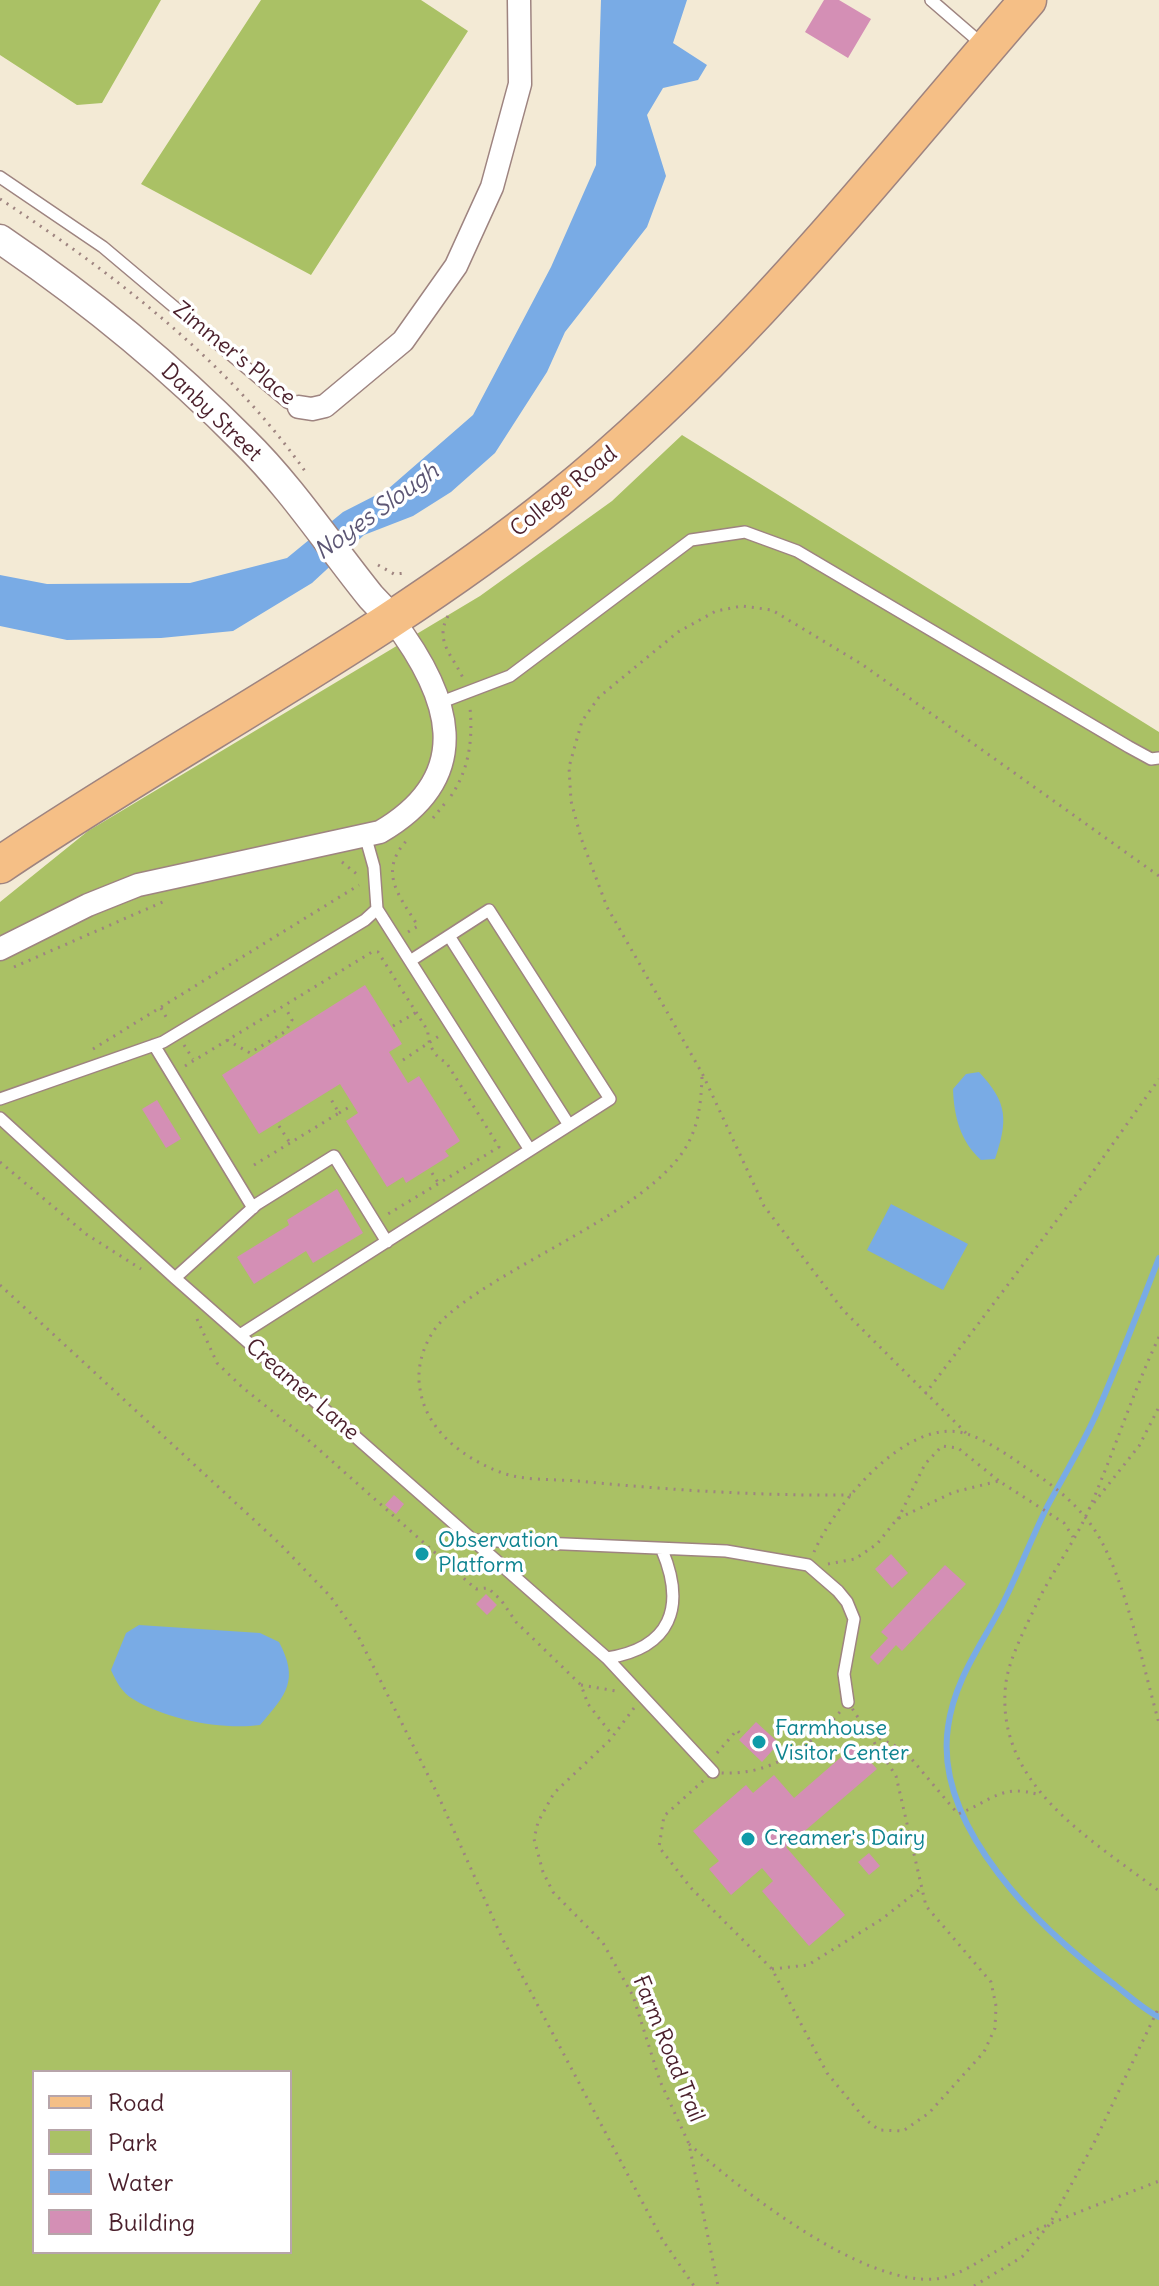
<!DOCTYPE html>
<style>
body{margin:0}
#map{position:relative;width:1159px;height:2286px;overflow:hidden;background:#f3ead5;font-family:Delius,sans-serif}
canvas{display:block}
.legend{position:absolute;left:32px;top:2070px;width:260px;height:184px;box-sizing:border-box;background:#fff;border:2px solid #b7a5aa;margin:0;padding:10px 14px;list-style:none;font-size:24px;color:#4a1f2b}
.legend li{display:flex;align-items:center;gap:16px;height:40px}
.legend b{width:40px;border:2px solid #b7a5aa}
</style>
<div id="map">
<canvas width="1159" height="2286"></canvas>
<ul class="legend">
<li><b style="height:10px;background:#f5bf86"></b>Road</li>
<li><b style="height:22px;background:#aac165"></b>Park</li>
<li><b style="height:22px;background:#79abe5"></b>Water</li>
<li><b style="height:22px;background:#d48fb5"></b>Building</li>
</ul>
</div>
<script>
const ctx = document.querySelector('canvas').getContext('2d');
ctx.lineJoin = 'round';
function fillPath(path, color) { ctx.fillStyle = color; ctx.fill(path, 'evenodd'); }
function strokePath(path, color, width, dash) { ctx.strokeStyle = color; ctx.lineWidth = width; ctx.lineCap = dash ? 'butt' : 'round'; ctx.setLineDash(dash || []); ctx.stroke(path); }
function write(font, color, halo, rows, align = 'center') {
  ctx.font = font + ' Delius,sans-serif'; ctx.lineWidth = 7; ctx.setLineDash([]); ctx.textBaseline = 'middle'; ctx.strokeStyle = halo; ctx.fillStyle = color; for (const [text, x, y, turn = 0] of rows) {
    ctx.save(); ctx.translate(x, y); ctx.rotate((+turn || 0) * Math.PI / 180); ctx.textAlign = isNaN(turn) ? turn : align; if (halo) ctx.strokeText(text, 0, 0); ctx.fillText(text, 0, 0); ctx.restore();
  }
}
const green = new Path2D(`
 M0,0H161L102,103L77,105L0,55Z
 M261,0H421L468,31L311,275L141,184Z
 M682,435L1159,732V2286H0V902L88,831L480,596L612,501ZM34,2072H290V2252H34Z`);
const water = new Path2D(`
 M601,0H687L673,43L707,65L698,80L663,88L647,115L666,176L647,227L565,332L547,372L495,453L451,492L413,516L364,535L312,583L233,631L161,638L67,640L0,626V575L47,584L190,583L287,558L343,512L388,489L473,415L551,267L596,165Z
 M979,1072C1008,1103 1008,1120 995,1159L981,1160C960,1141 954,1116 953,1089L966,1074Z
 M891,1204L968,1244L943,1290L867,1250Z
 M139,1625L260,1633L279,1642C299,1680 287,1694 260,1725C222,1730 167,1720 133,1699C122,1693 116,1681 111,1670L126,1633Z`);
const stream = new Path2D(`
 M1159,1258C1139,1309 1120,1360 1098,1410C1084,1443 1064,1475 1047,1507C1033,1535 1021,1566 1007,1595C986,1640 955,1675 948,1727C933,1828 1042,1931 1115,1985C1129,1996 1143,2009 1159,2017`);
const building = new Path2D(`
 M824,0H839L871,19L848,58L805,32Z
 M365,985L402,1044L389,1052L408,1083L419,1076L460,1141L445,1151L449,1156L406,1183L403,1177L387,1187L346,1121L358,1113L340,1084L259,1134L222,1075Z
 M157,1100L181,1139L166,1148L142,1109Z
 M337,1189L363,1233L313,1263L306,1251L254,1284L237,1257L289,1225L287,1220Z
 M394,1495L404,1504L396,1514L385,1505Z
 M891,1554L908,1573L892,1588L875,1569Z
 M945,1565L966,1584L902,1651L896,1645L878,1665L870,1657L888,1638L881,1632Z
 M486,1594L497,1605L487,1615L476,1604Z
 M756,1722L779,1743L762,1762L739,1740Z
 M855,1745L877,1769L786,1847L845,1915L809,1946L762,1891L773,1881L762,1868L731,1895L709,1869L719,1861L693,1831L746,1785L753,1793L774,1775L794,1798Z
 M869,1853L880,1866L869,1875L858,1862Z`);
const path = new Path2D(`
 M0,199C113,273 229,362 307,474
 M378,565L394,574L407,573
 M448,616C434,641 453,656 463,678
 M451,796C469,769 473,740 470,708
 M433,818L446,802
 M342,862L358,875
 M408,932L418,926C398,894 377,871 409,838
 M14,967L165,901
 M161,1008L169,1022
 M393,1026L417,1012
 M227,1040L250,1053L286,1031L292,1020L285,1007
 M184,1045L193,1059
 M93,1049L359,885
 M403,1060L439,1036
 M185,1066L372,952H378L428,1031C427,1043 435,1058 446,1062L499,1147L388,1214
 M702,1077C701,1102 699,1125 686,1147C648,1211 511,1261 449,1314C428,1331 415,1362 420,1389C426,1430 463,1458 500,1472C522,1481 554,1479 578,1481C669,1490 760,1496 851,1495
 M339,1113L351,1106
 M279,1126L290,1143
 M0,1162L86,1234L141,1269
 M254,1165L339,1113L329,1096
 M432,1173L439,1184
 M0,1285L279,1543L330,1596L357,1634L437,1793L502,1938L662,2239L694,2286
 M197,1319L217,1363L242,1387L306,1438L459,1574L476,1589L488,1588L501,1600L516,1622L581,1685L588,1704L613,1736
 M1159,1337C1131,1396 1112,1459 1085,1518C1071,1547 1051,1574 1037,1603C1026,1627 1010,1656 1006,1682C993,1783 1089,1838 1159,1891
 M925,1394L1085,1183L1159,1079
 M966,1433L843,1310L764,1206L702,1073L607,907L581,838L571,801L569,767L582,721L599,697L678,632L716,611L742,606L772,610L863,665L1159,876
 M1089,1509L1139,1446L1159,1407
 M898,1519L925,1464L942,1446L958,1448L999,1481
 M814,1552C834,1506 908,1414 967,1434C986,1440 1008,1455 1025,1467C1052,1484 1078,1504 1096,1532C1126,1580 1143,1667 1159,1723
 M828,1564L855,1559L877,1544L897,1519L954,1492L999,1481L1064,1523L1073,1537
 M581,1685L616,1691
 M848,1702L896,1776L926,1906L991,1982L996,2006L995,2028L984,2052L929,2113L903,2131L879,2130L865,2119L827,2073L772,1969L691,1888L659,1847L664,1816L713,1772C770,1780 815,1744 848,1702Z
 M634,1708L610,1740L554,1793L538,1822L534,1839L543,1872L553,1892L603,1943L633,1996L660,2081L689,2144L718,2286
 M872,1735L904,1750L958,1814C992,1801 1001,1783 1040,1795
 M717,1753L737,1730L742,1736
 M772,1969L808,1965L882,1919L920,1889
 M689,2144C741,2190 862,2286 936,2279C967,2275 994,2249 1023,2236C1067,2215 1114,2199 1159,2181
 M974,2286L1022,2257L1049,2225L1093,2145L1159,2007`);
const service = new Path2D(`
 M931,0L983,45
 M0,177L103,247L287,402L299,407
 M439,703L510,676L691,540L745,532L797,551L1129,747L1151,759L1159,758
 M449,936L569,1125
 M410,961L489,910L610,1099L530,1150
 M154,1045L253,1208
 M0,1099L163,1042L365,920L377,909L374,867L365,835
 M0,1118L175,1278L607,1658L713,1772
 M175,1278L257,1204L334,1156L387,1242
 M240,1335L530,1150L377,909
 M473,1540L726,1551L808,1565L838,1591L847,1602L854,1619L844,1674L848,1702
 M607,1658C671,1648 686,1607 662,1550`);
const minor = new Path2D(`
 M299,407L312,409L325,406L403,341L456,266L492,187L520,84L519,0
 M0,949L88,905L138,885L380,832C478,775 450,695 392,619`);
const tertiary = new Path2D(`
 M0,239C87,298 170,366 244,441C291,487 329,545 371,597L392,619`);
const primary = new Path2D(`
 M0,865C184,741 384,639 557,500C737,355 878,173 1028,0`);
const markers = [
 [422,1554,8,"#0f9aa8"],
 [759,1742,8,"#0f9aa8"],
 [748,1839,8,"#0f9aa8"]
];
const streetNames = [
 ["Zimmer's Place",234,354,39],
 ["Danby Street",211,413,44],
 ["College Road",564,492,-39],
 ["Creamer Lane",302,1390,41],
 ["Farm Road Trail",668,2049,68]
];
const cultureNames = [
 ["Observation",438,1541],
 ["Platform",438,1566],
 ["Farmhouse",775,1729],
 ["Visitor Center",775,1754],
 ["Creamer's Dairy",764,1839]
];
const waterNames = [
 ["Noyes Slough",377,512,-36]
];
fillPath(green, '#aac165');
fillPath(water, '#79abe5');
strokePath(stream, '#79abe5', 6);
fillPath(building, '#d48fb5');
strokePath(service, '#9e8480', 14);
strokePath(minor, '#9e8480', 25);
strokePath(tertiary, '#9e8480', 31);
strokePath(primary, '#9e8480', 39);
strokePath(path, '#9e8480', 3, [2, 6]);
strokePath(service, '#fff', 11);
strokePath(minor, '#fff', 22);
strokePath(tertiary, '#fff', 28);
strokePath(primary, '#f5bf86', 36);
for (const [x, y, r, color] of markers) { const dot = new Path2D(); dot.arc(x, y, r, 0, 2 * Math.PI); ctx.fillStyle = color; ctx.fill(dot); strokePath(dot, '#fff', 3); }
write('22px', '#4a1f2b', '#fff', streetNames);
write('22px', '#0d838f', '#fff', cultureNames, 'left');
write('italic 24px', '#5d5775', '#fff', waterNames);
</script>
